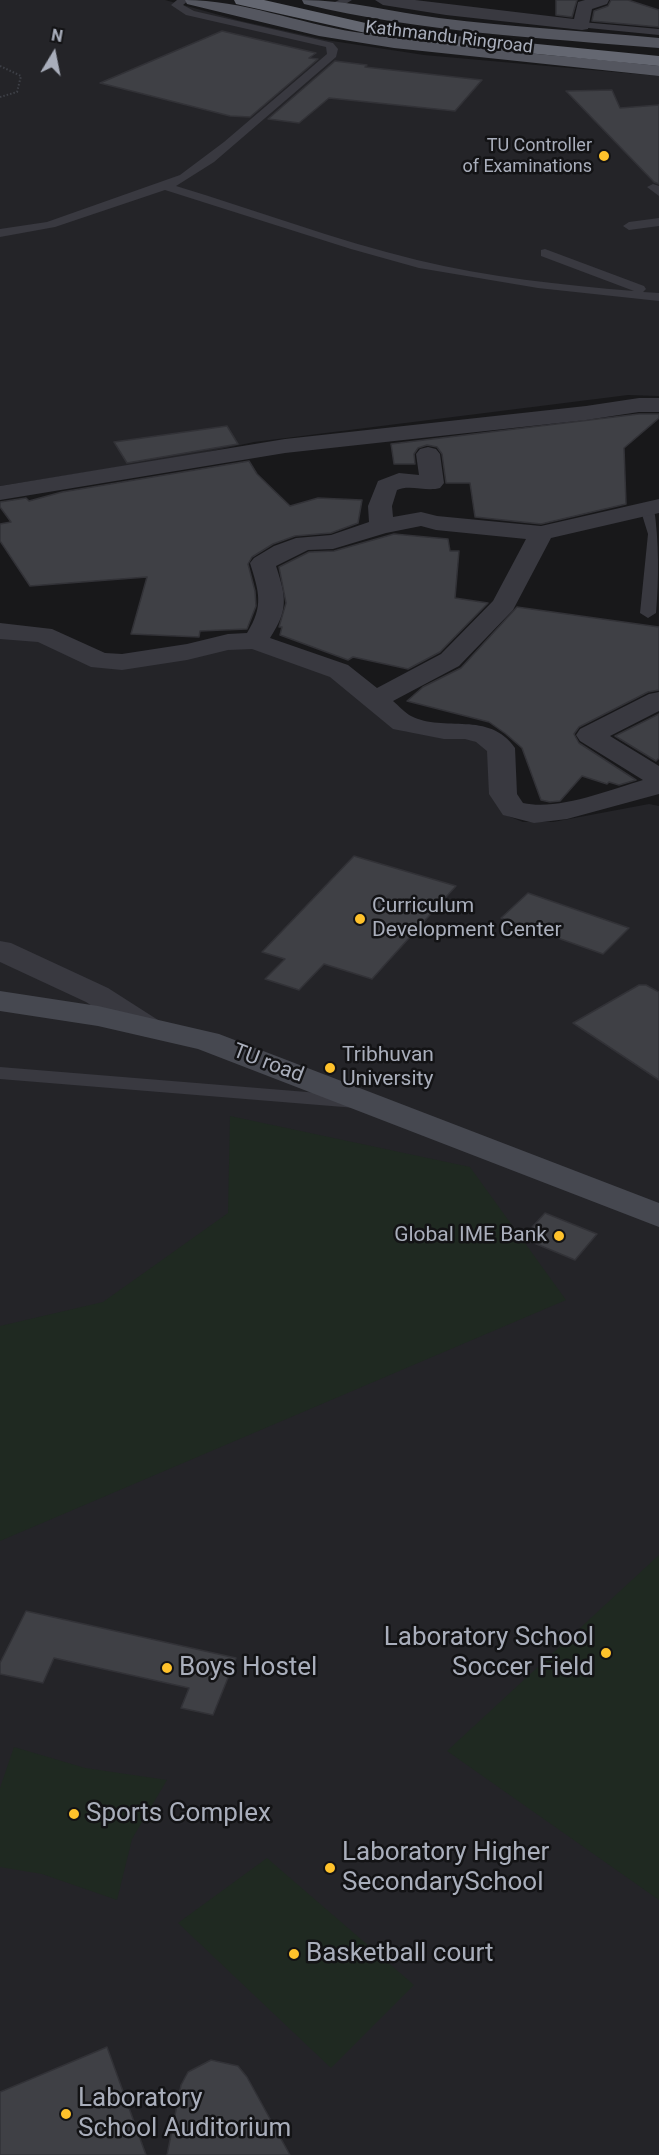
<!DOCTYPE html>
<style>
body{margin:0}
#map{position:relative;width:659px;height:2155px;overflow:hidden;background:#18181a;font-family:Roboto,sans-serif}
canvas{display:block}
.north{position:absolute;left:24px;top:24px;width:60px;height:60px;-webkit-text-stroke:4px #131315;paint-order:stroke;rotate:10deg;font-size:16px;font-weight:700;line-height:24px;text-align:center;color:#a9aebb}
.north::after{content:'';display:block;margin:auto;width:21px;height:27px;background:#a9aebb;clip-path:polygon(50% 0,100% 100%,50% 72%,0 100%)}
</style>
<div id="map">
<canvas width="659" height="2155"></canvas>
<div class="north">N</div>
</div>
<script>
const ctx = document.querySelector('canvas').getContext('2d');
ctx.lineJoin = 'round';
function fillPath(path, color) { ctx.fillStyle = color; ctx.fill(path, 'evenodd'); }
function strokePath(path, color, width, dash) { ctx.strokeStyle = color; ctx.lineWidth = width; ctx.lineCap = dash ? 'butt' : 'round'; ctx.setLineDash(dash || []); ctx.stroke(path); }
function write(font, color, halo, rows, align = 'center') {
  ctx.font = font + ' Roboto,sans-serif'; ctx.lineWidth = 5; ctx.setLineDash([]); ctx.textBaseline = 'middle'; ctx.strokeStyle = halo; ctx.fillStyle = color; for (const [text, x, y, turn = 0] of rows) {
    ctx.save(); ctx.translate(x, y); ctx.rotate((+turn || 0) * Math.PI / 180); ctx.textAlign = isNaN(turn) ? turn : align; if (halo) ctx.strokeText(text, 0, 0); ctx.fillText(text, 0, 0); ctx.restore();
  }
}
const built = new Path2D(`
 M0,0H165L241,21L326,40L424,55L659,76V396L628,395L254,442L189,456L0,486Z
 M11,632L93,660L247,646L313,661L404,731L464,737L490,748L508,816L523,822H553L649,804L659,806V2155H0V633Z`);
const green = new Path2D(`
 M230,1116L470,1167L566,1300L0,1541V1326L103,1302L228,1213Z
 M659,1555V1900L447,1751Z
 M14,1747L85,1768L167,1780L132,1839L117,1900L42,1874L0,1867V1788Z
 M267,1858L414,1985L331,2068L178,1923Z`);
const building = new Path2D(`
 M556,0H577L572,17L556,15Z
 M611,0H628L659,10V27L592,21L594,11L608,6Z
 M222,31L316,53L309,58L318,59L250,117L230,116L100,83Z
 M335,61L367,65L365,67L482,80L455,111L329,98L299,123L268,119Z
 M612,90L620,108L659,105V184L654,182L566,91Z
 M639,414H659V418L624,448L626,504L541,524L475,517L470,483H446L442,454L437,447L427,445L418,448L414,454L415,464H394L391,444Z
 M227,426L238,444L127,463L114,442Z
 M249,461L257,474L290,506L318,498L362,500L358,523L331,533L295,536L273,544L252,557L248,564L255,591L256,606L247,629L200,631L199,637L131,634L147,577L30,586L0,541V524L11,522L0,507V502L26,498L29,501L62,492Z
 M394,534L448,539L450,551H459L455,598L488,603L440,652L408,669L353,657L348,660L280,635L282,627H279L286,603L279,567L309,552L334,551Z
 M517,607L659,627V690L648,692L579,727L574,734L579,743L636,780L619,785L609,782L607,784L582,776L560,801L550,802L541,800L522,748L506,734L489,722L407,701L423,687L461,668Z
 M659,714V758L656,761L615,736Z
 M354,856L456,886L372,979L324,964L299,990L265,979L285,959L262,952Z
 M528,893L629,928L603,954L501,918Z
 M639,985H646L659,992V1080L573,1023Z
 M545,1213L597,1234L575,1260L522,1238Z
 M26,1611L236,1658L213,1715L181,1708L189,1688L54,1658L43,1683L0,1674V1663Z
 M107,2047L146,2155H0V2092Z
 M211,2060L238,2066L247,2077L290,2155H167L181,2085L188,2072Z`);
const path = new Path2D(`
 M0,66L21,76L17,92L0,97`);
const lane = new Path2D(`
 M177,0H189L183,5L194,11L333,43L338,49L336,57L214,162L176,186C256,210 335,240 417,260C488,277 561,285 634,291L541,256V250L545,249L644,286L646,289L643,292L659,293V301L538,288L419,268L351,249L165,190L55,227L0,237V229L47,222L180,175L224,142L327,54L326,47L186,15L171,5Z
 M339,0H352L339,8H331V4Z
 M582,22L659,29V35L578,27L577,25Z
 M653,184L659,186V196L647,187Z
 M659,218V226L629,230L623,226L629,222Z
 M647,504L654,508C659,541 659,579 656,613L648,618L640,613L648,534L640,508Z
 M0,1067L356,1096L363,1098L366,1102L363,1106L356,1108L0,1079Z`);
const street = new Path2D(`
 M375,0H415L574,19L578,2L585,0H609L607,4L592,9L588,29L582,30L446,15L383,5Z
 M639,398H659V412H639L586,420L285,453L0,500V486L285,439L586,406Z
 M428,447L436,449L440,454L444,483L440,488C426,492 410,484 397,490L392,506L393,517L421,512L437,516L541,526L659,499V513L551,538L513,610L459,666L393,701C399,706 405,713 411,716C444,733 489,710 515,748L517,794L523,803C558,811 609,790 643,780L580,741L576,735L580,729L649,694L659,692V711L610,736L659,766V794L567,819L534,823L503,815L489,794L487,751L476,742L465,739H444L393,729L330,677L252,649L228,650L187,660L122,670L91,667L38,642L0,639V623L52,629L105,653L122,654L187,644L228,634L247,633C264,606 259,592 250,563L254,558L274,546L296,538L331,535L369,522L368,506L378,481L399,473L419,475L416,454L420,449ZM421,526L436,530L526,539L493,601L441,654L377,688L348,665L270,638C289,609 286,597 276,566L308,550L333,549L386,533Z
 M0,941L11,943L108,988L158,1020L163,1027L158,1034L147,1037L136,1034L86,1002L0,962Z`);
const secondary = new Path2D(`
 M0,991L98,1006L219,1034L659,1203V1227L198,1049L98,1026L0,1011Z`);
const primary = new Path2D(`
 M185,0C242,0 298,23 355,32C455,48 558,55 659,66V76L394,48L319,36L187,4Z
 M302,0C348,0 393,12 439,18C512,27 586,31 659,38V48C540,38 420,32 304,4Z`);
const highway = new Path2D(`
 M234,0H264L370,24L446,35L659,56V66L446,45L370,34L236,4Z`);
const markers = [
 [604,156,6,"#ffc22b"],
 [360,919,6,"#ffc22b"],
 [330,1068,6,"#ffc22b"],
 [559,1236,6,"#ffc22b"],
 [606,1653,6,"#ffc22b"],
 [167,1668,6,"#ffc22b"],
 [74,1814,6,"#ffc22b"],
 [330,1868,6,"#ffc22b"],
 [294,1954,6,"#ffc22b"],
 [66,2114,6,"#ffc22b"]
];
const farStreetnames = [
 ["Kathmandu Ringroad",449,38,7]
];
const farPoinames = [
 ["TU Controller",592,146],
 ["of Examinations",592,167]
];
const poiNames = [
 ["Curriculum",372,907],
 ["Development Center",372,931],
 ["Tribhuvan",342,1056],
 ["University",342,1080],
 ["Global IME Bank",547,1236,"right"]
];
const streetNames = [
 ["TU road",268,1064,21]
];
const nearPoinames = [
 ["Laboratory School",594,1638,"right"],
 ["Soccer Field",594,1668,"right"],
 ["Boys Hostel",179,1668],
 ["Sports Complex",86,1814],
 ["Laboratory Higher",342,1853],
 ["SecondarySchool",342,1883],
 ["Basketball court",306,1954],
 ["Laboratory",78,2099],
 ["School Auditorium",78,2129]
];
fillPath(built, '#242428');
fillPath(green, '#1f2921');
fillPath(building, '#3f4045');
strokePath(building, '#323237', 1.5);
strokePath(path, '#3e4047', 2, [1.5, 2]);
fillPath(lane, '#393940');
fillPath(street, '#393940');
fillPath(secondary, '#464850');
fillPath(primary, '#54565f');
fillPath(highway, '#646771');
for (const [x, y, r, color] of markers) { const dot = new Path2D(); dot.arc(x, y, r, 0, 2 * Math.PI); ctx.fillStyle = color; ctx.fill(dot); strokePath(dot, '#131315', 2); }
write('18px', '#a9aebb', '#131315', farStreetnames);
write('18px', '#a9aebb', '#131315', farPoinames, 'right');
write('21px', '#a9aebb', '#131315', poiNames, 'left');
write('21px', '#a9aebb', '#131315', streetNames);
write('26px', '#a9aebb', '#131315', nearPoinames, 'left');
</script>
